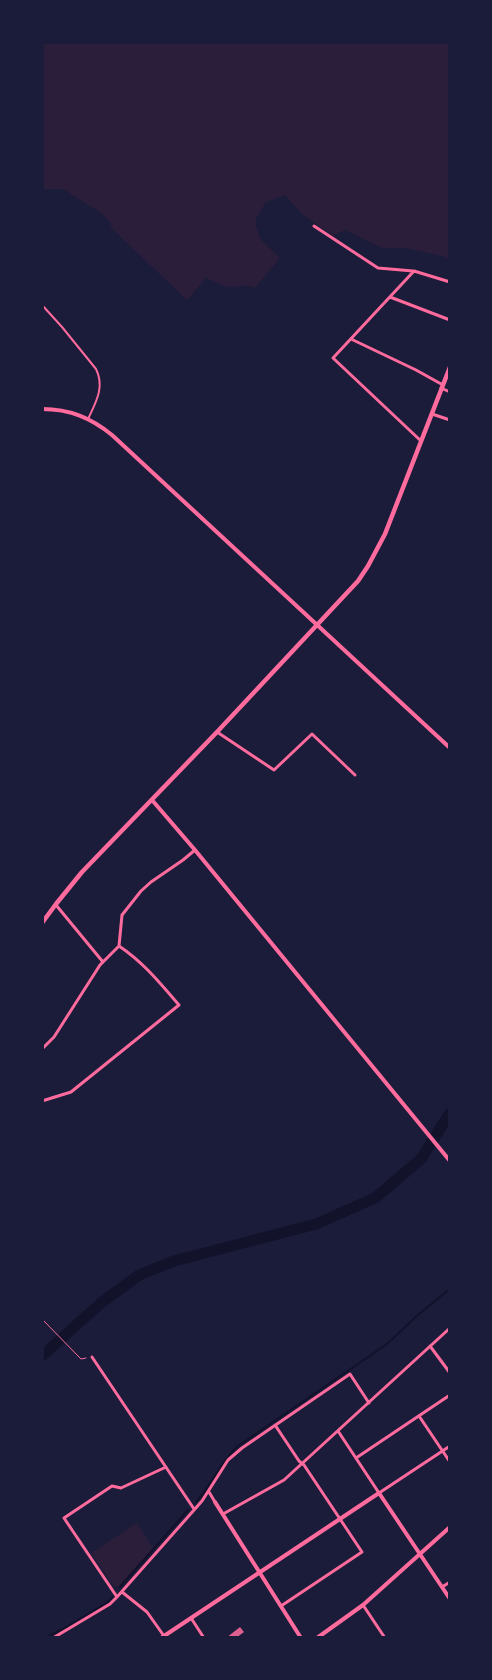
<!DOCTYPE html>
<style>
body{margin:0}
#map{position:relative;width:492px;height:1680px;overflow:hidden;background:#1b1b3a;font-family:Lora,serif}
canvas{display:block}
.frame{position:absolute;inset:0;border:44px solid #1b1b3a;pointer-events:none}
</style>
<div id="map">
<canvas width="492" height="1680"></canvas>
<div class="frame"></div>
</div>
<script>
const ctx = document.querySelector('canvas').getContext('2d');
ctx.lineJoin = 'round';
function fillPath(path, color) { ctx.fillStyle = color; ctx.fill(path, 'evenodd'); }
function strokePath(path, color, width, dash) { ctx.strokeStyle = color; ctx.lineWidth = width; ctx.lineCap = dash ? 'butt' : 'round'; ctx.setLineDash(dash || []); ctx.stroke(path); }
const green = new Path2D(`
 M43,42L449,43V260L446,257L406,248H382L345,230L333,236L302,214L285,195L266,202L256,219V227L261,240L280,258L255,288L248,286L227,287L206,278L187,300L110,227L112,224L101,213L63,189H43Z
 M137,1523L153,1548L118,1587H114L91,1553Z`);
const stream = new Path2D(`
 M196,1502C212,1485 220,1462 238,1446L387,1344L419,1314L450,1289
 M120,1587L188,1510
 M45,1638L63,1629L108,1602L112,1597`);
const river = new Path2D(`
 M42,1356L101,1303L139,1275L174,1261L316,1224L375,1198L421,1159L450,1113`);
const building = new Path2D(`
 M240,1627L244,1632L236,1638H226Z`);
const path = new Path2D(`
 M42,1319L81,1359L86,1358`);
const service = new Path2D(`
 M42,305L62,327L96,369C105,387 96,402 88,419`);
const minor = new Path2D(`
 M314,226L378,268L413,271
 M390,297L450,320
 M351,339L416,370L443,385
 M441,388L450,392
 M432,414L450,420
 M421,441L333,358L414,271L450,282
 M217,732L274,770L312,734L355,775
 M56,905L103,962
 M42,1049L54,1037L100,965L119,946L122,915L141,891L151,882L183,860L195,850
 M42,1101L71,1092L179,1005C160,983 143,962 119,946
 M430,1346L450,1373
 M92,1357L194,1509
 M419,1416L450,1462
 M275,1425L299,1461L304,1465L362,1552L281,1606
 M338,1431L379,1493L450,1446
 M356,1458L450,1395
 M209,1492L215,1502
 M223,1514L284,1480L450,1328
 M442,1587L450,1582
 M122,1592L147,1612L164,1636
 M117,1597L64,1518L112,1486L121,1488L166,1467
 M363,1605L385,1638
 M191,1618L204,1638
 M53,1638L110,1604L117,1597L202,1501L228,1460L242,1448L350,1374L369,1403`);
const tertiary = new Path2D(`
 M42,409C70,409 91,418 112,435L450,748
 M152,800L195,850L450,1161
 M215,1502L301,1638
 M161,1638L379,1493L450,1599
 M317,1638L363,1605L450,1527`);
const secondary = new Path2D(`
 M42,923L56,904L82,872L217,732L358,581L368,566L385,534L450,367`);
fillPath(green, '#2a1e3b');
strokePath(stream, '#12122b', 2);
strokePath(river, '#12122b', 11);
fillPath(building, '#dd5f8e');
strokePath(path, '#ff6b9d', 1);
strokePath(service, '#ff6b9d', 2);
strokePath(minor, '#ff6b9d', 3);
strokePath(tertiary, '#ff6b9d', 4);
strokePath(secondary, '#ff6b9d', 4.5);
</script>
